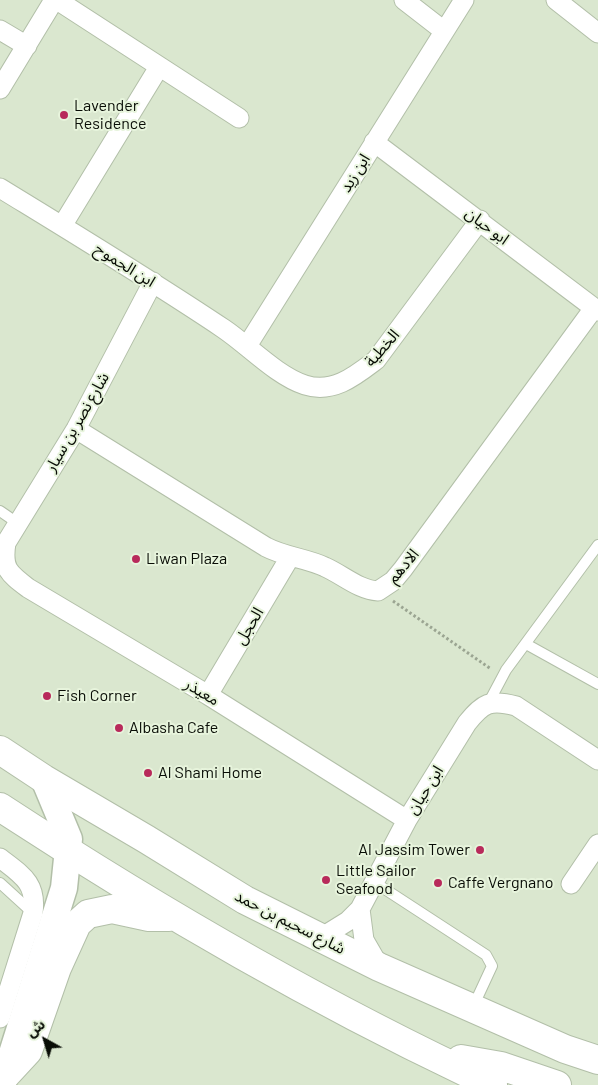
<!DOCTYPE html>
<meta charset="utf-8">
<style>
body{margin:0}
#map{position:relative;width:598px;height:1085px;overflow:hidden;background:#dae7cf;font-family:Barlow,"Noto Sans Arabic",sans-serif}
canvas{display:block}
.north{position:absolute;left:20px;top:1015px;width:50px;height:50px;-webkit-text-stroke:4px #e7f4dc;paint-order:stroke;rotate:321deg;font-size:14px;font-weight:700;line-height:20px;text-align:center;color:#090d06}
.north::after{content:'';display:block;margin:auto;width:18px;height:22px;background:#090d06;clip-path:polygon(50% 0,100% 100%,50% 72%,0 100%)}
</style>
<div id="map">
<canvas width="598" height="1085"></canvas>
<div class="north">ش</div>
</div>
<script>
const ctx = document.querySelector('canvas').getContext('2d');
ctx.lineJoin = 'round';
function strokePath(path, color, width, dash) { ctx.strokeStyle = color; ctx.lineWidth = width; ctx.lineCap = dash ? 'butt' : 'round'; ctx.setLineDash(dash || []); ctx.stroke(path); }
function write(font, color, halo, rows, align = 'center') {
  ctx.font = font + ' Barlow,"Noto Sans Arabic",sans-serif'; ctx.lineWidth = 4; ctx.setLineDash([]); ctx.textBaseline = 'middle'; ctx.strokeStyle = halo; ctx.fillStyle = color; for (const [text, x, y, turn = 0] of rows) {
    ctx.save(); ctx.translate(x, y); ctx.rotate((+turn || 0) * Math.PI / 180); ctx.textAlign = isNaN(turn) ? turn : align; if (halo) ctx.strokeText(text, 0, 0); ctx.fillText(text, 0, 0); ctx.restore();
  }
}
const path = new Path2D(`
 M393,601L491,669`);
const lane = new Path2D(`
 M0,511L16,522
 M526,644L598,684
 M489,702L506,670L598,545
 M374,882L486,955L492,966L473,1007
 M0,883L33,913`);
const street = new Path2D(`
 M57,0L239,118
 M404,0L444,31
 M556,0L598,33
 M0,30L27,46
 M0,89L54,0
 M374,142L598,311
 M0,188C75,234 151,280 224,329C249,346 277,376 305,385C333,394 355,376 376,360L480,220
 M62,226L159,67
 M153,282L76,429L6,543C2,568 8,573 28,588L208,695L407,820
 M247,346L464,0
 M76,429L266,547C285,557 306,558 325,567C343,575 359,590 378,591L393,581L403,569L594,308
 M208,695L290,557
 M0,858C22,875 37,883 33,913L0,1018
 M571,884L598,844
 M360,909L364,940L379,966
 M319,939L348,921L360,909L407,820L467,723C483,703 490,699 516,706L598,760`);
const secondary = new Path2D(`
 M4,1079L64,888L69,839L44,779`);
const highway = new Path2D(`
 M0,750L44,779L146,839L245,900L379,967L565,1049L598,1060
 M0,807C159,911 321,1005 493,1085
 M461,1059L501,1066L557,1085
 M4,1077L28,1051L57,968L77,924L88,914L112,909L149,917H169`);
const markers = [
 [64,115,5,"#b82a5b"],
 [136,559,5,"#b82a5b"],
 [47,696,5,"#b82a5b"],
 [119,728,5,"#b82a5b"],
 [148,773,5,"#b82a5b"],
 [480,850,5,"#b82a5b"],
 [326,880,5,"#b82a5b"],
 [438,883,5,"#b82a5b"]
];
const poiNames = [
 ["Lavender",74,106],
 ["Residence",74,124],
 ["Liwan Plaza",146,559],
 ["Fish Corner",57,696],
 ["Albasha Cafe",129,728],
 ["Al Shami Home",158,773],
 ["Al Jassim Tower",470,850,"right"],
 ["Little Sailor",336,871],
 ["Seafood",336,889],
 ["Caffe Vergnano",448,883]
];
const streetNames = [
 ["ابن زيد",355,173,-58],
 ["ابو حيان",487,226,37],
 ["ابن الجموح",125,265,32],
 ["الخطية",382,348,-49],
 ["شارع نصر بن سيار",77,422,-60],
 ["الادهم",403,566,-50],
 ["الحجل",249,626,-59],
 ["معيذر",202,692,31],
 ["ابن حيان",425,790,-58],
 ["شارع سحيم بن حمد",290,922,27]
];
strokePath(lane, '#b2bfa8', 12);
strokePath(street, '#b2bfa8', 21);
strokePath(secondary, '#b2bfa8', 29);
strokePath(highway, '#b2bfa8', 30);
strokePath(path, '#9ba592', 3, [2.5, 2.5]);
strokePath(lane, '#fff', 10);
strokePath(street, '#fff', 19);
strokePath(secondary, '#fff', 26);
strokePath(highway, '#fff', 28);
for (const [x, y, r, color] of markers) { const dot = new Path2D(); dot.arc(x, y, r, 0, 2 * Math.PI); ctx.fillStyle = color; ctx.fill(dot); strokePath(dot, '#e7f4dc', 2); }
write('16px', '#090d06', '#e7f4dc', poiNames, 'left');
write('16px', '#090d06', '#e7f4dc', streetNames);
</script>
